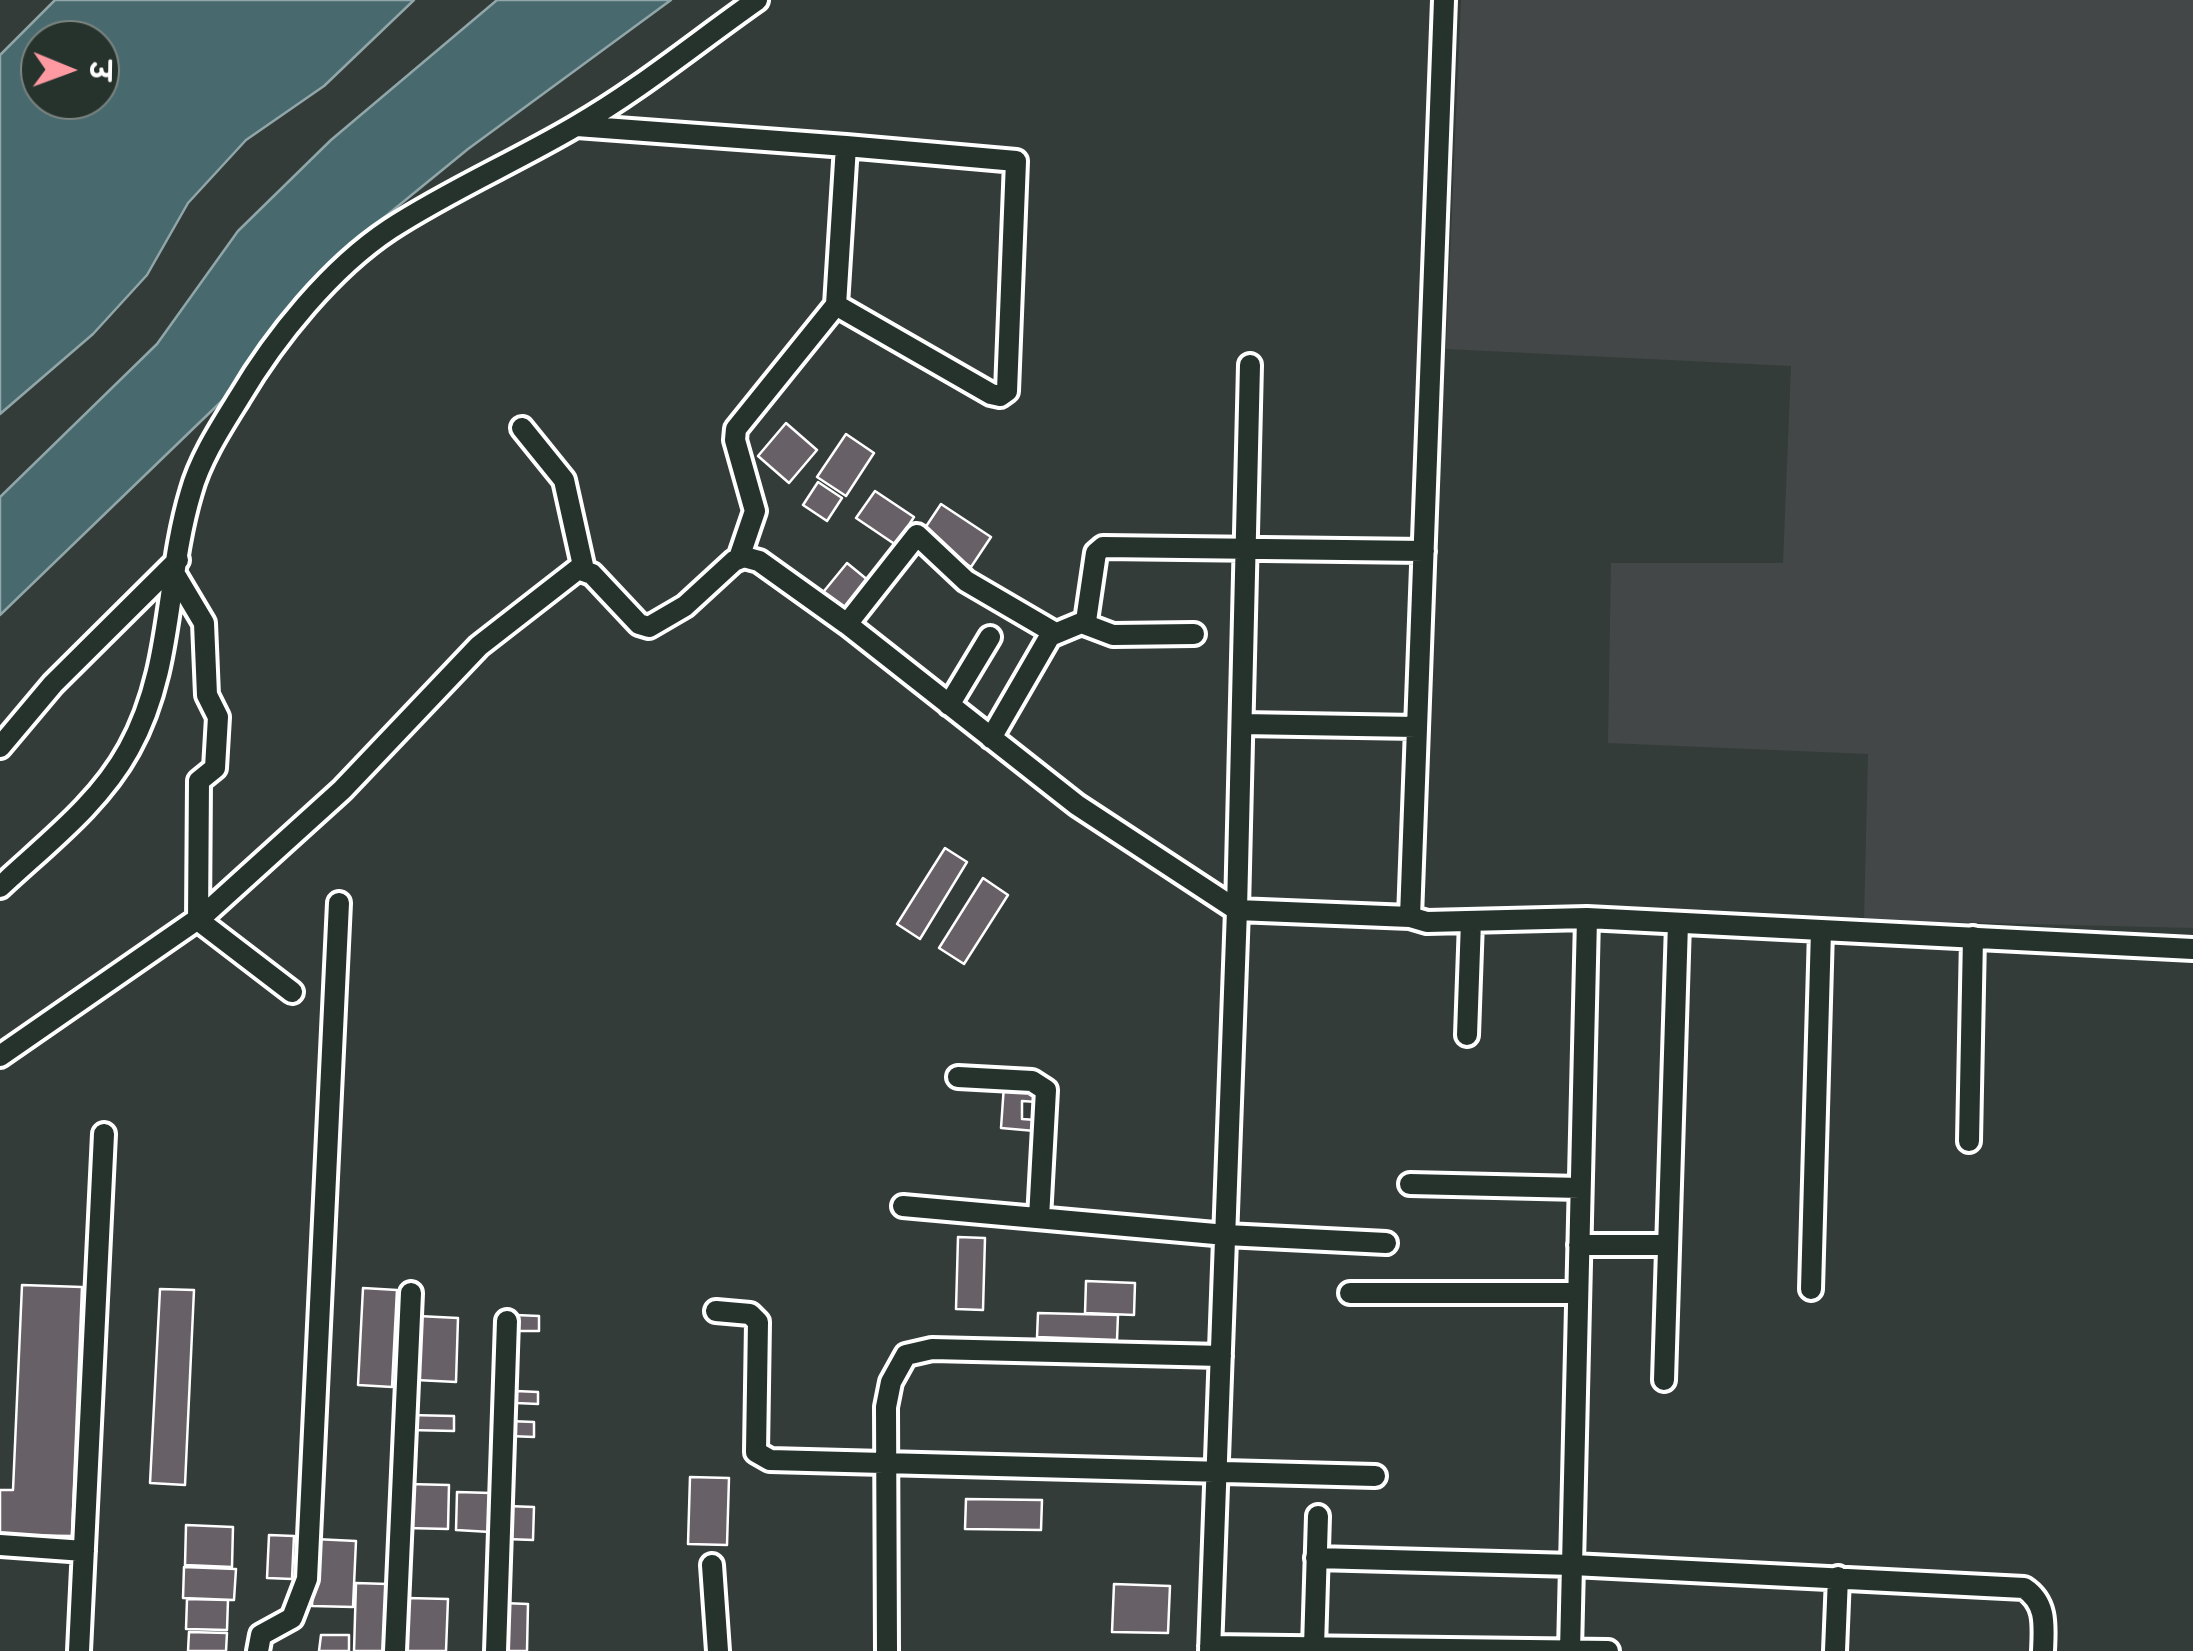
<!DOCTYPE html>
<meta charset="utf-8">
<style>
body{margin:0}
#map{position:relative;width:2193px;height:1651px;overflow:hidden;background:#333c39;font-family:"Architects Daughter","Playpen Sans Deva",sans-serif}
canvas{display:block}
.north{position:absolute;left:20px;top:20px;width:100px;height:100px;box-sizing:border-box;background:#26332d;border:2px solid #7d8581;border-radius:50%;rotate:91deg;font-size:28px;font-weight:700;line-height:40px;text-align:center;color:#fff}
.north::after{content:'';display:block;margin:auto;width:35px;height:45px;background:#ff9aa2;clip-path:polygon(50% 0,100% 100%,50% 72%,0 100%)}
</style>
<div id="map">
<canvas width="2193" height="1651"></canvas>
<div class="north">उ</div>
</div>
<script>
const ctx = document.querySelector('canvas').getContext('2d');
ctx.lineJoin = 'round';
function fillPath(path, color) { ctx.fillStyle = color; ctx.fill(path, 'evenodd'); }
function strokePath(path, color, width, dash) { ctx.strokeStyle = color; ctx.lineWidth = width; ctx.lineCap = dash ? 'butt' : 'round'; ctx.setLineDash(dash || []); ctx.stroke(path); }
const built = new Path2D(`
 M1461,0H2193V928L1864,920L1868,754L1608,743L1611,563H1783L1791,366L1446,349Z`);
const water = new Path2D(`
 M55,0H414L324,86L246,140L188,203L147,275L93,334L0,414V55ZM100,40V100H40V40Z
 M497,0H671L468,149L365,233L297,306L228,395L0,615V497L157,344L238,231L331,140Z`);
const building = new Path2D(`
 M786,423L817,450L789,483L758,456Z
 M846,434L874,453L846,496L817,477Z
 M818,482L842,498L827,521L803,505Z
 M875,491L914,517L896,545L856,518Z
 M941,504L991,537L971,567L921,534Z
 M847,563L869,581L841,614L820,596Z
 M945,848L967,862L920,939L897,924Z
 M983,878L1008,895L964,964L939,948Z
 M1004,1085L1038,1087L1037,1102L1022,1101V1119L1036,1120L1035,1131L1001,1128Z
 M958,1237L985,1238L983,1310L956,1309Z
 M1086,1281L1135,1283L1134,1315L1085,1313Z
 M22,1285L82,1287L72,1536L0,1535V1490H13Z
 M363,1288L397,1290L392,1387L358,1385Z
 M160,1289L194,1290L185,1485L150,1483Z
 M1038,1313L1118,1315L1117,1340L1037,1337Z
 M516,1315L539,1316V1331H516Z
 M418,1316L458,1318L456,1382L416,1380Z
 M516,1391L538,1392V1404L516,1403Z
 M409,1415L454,1416V1431L409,1430Z
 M509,1421L534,1422V1437L509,1436Z
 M690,1477L729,1478L727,1545L688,1544Z
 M408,1484L449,1485L448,1529L406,1528Z
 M457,1492L491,1493L490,1532L456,1530Z
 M966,1499L1042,1500L1041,1530L965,1529Z
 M507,1506L534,1507L533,1540L506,1539Z
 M186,1525L233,1527L232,1567L185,1565Z
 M269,1535L294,1536L292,1579L267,1578Z
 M315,1539L356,1541L353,1607L312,1606Z
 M184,1567L236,1569L234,1600L183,1598Z
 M356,1583L387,1584L385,1651H354Z
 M1114,1584L1170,1586L1168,1633L1112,1632Z
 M407,1598L448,1599L446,1651H406Z
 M187,1599L228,1600L227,1630L186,1629Z
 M503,1603L528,1604L527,1651H501Z
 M189,1632L227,1633L226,1651H188Z
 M321,1635H349V1651H319Z`);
const minor = new Path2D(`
 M1444,0L1410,917L1427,922L1587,918L2193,949
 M577,126L846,146L836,305L736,429L735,440L755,511L739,558
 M836,305L991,394L1000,396L1007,391L1016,161L846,146
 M522,428L564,480L584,570
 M176,576L204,623L207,695L218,717L215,768L199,781L198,920L292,992
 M847,624L917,535L966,581L1055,633
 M1084,624L1113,635L1194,634
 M949,705L990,637
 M1242,724L1416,727
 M991,738L1050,636L1086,621L1096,553L1103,547L1424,551
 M0,747L53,684L178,560
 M0,887C46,844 99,804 129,749C174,668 165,578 191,492C200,459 221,427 239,398C275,337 331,268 390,229C450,190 515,162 576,126C639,90 697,42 757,0
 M1467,1035L1471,921
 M0,1056L205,914L342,790L479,646L578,569L592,574L639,624L649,627L685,606L734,561L744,557L759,561L847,624L1077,805L1237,910L1410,917
 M958,1077L1032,1081L1046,1090L1039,1218
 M1969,1141L1973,937
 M1410,1184L1580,1188
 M903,1206L1226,1235L1386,1243
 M1579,1245H1668
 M1811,1289L1821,930
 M1350,1293H1578
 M716,1311L750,1314L758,1322L756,1452L770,1460L1375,1476
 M1664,1380L1678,923
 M0,1545L84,1551
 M1316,1558L1573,1565L2024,1588C2047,1603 2044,1626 2043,1651
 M712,1565L718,1651
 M1210,1646L1608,1651
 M1314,1647L1318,1516
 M79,1651L104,1134
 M258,1651L261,1635L292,1618L307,1579L339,903
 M395,1651L411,1293
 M496,1651L507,1321
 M887,1651L886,1407L891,1382L906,1355L932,1349L1221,1356
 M1210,1651L1237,910L1250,365
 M1570,1651L1587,918
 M1835,1651L1838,1577`);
fillPath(built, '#434747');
fillPath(water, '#486a6e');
strokePath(water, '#91a6a8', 2.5);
fillPath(building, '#686067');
strokePath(building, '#fff', 2.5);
strokePath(minor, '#fff', 28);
strokePath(minor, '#26332d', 20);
</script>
